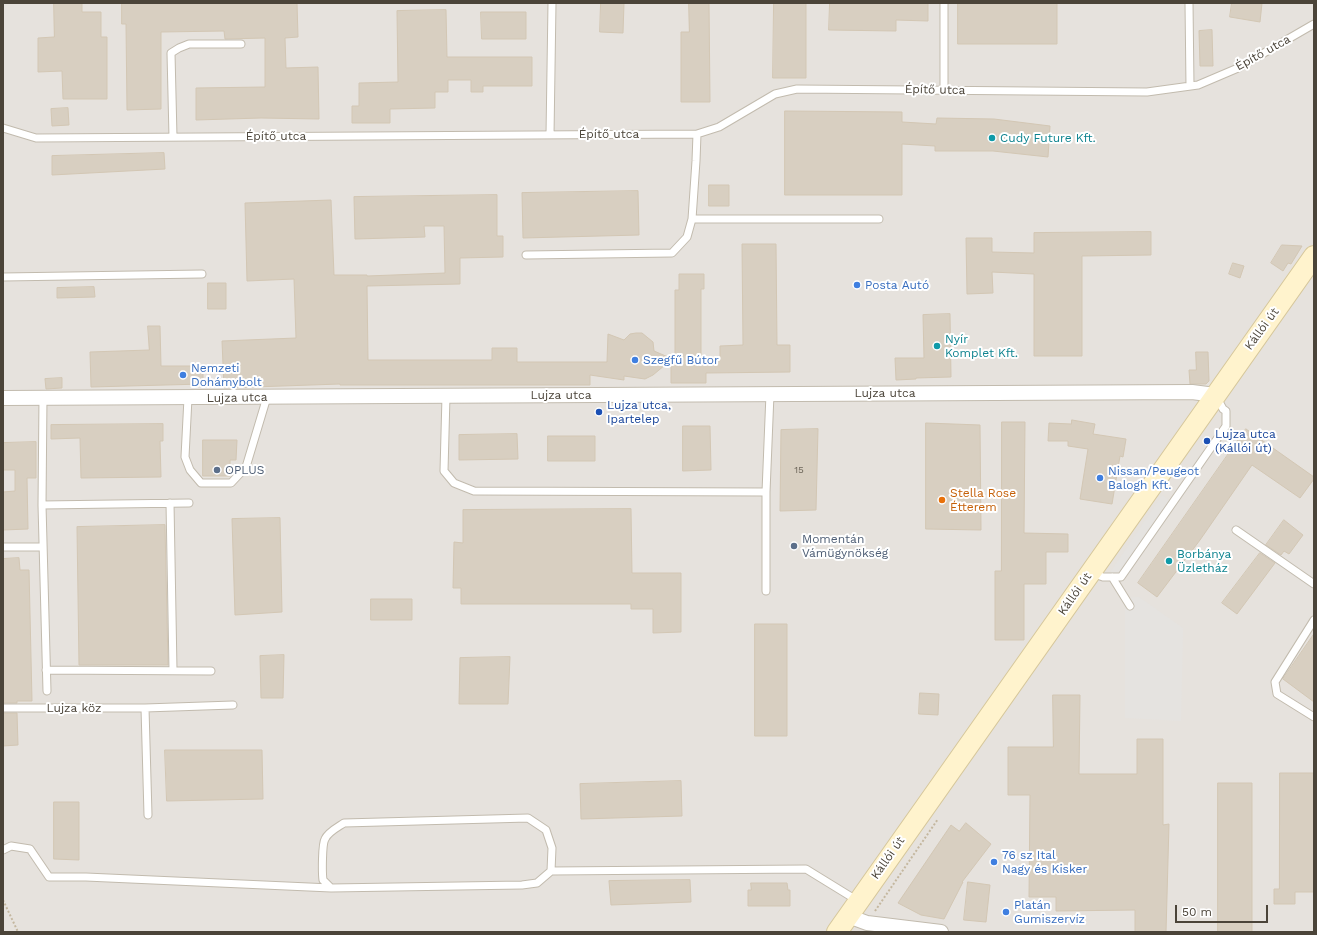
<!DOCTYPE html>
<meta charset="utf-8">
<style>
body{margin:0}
#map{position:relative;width:1317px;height:935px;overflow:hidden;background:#f6f3ec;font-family:"Work Sans",sans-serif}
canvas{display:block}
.frame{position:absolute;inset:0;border:4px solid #4b4439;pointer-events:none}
.scale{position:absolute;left:1175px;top:905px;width:93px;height:18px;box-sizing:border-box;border:2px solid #4b4439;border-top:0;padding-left:5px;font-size:12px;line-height:14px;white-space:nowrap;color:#4b4439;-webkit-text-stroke:3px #fff;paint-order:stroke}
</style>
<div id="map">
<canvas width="1317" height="935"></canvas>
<div class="frame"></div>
<div class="scale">50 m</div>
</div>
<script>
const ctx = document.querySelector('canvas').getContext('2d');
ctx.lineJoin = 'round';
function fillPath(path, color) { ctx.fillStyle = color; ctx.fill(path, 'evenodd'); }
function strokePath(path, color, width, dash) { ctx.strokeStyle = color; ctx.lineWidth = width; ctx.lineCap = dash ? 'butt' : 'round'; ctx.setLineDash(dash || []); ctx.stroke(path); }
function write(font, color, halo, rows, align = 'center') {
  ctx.font = font + ' "Work Sans",sans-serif'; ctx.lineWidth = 4; ctx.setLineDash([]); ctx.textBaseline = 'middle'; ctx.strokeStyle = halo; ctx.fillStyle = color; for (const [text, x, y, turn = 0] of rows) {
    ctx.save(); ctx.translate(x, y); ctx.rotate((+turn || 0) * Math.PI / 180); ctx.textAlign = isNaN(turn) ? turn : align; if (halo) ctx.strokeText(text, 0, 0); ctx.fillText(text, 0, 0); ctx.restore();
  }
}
const industrial = new Path2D(`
 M3,3H1314V932H3Z`);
const parking = new Path2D(`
 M1162,495L1173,503L1121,577H1107Z
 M1139,597L1183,628L1181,721L1125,718V598Z`);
const building = new Path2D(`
 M54,3H82V12H101V37H107V99H63L62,71L38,72V38L54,37Z
 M122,3H297L298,37L285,38L286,68L318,67L319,119L261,118L196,120V88L265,87V38L225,39L224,31L161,32V109L127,110L126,24H122Z
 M601,3H624L623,33L600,32Z
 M689,3H709L710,102H681V32H689Z
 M774,3H806V78H773Z
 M830,3H928V21L896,20V31L829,30Z
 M958,3H1057V44H958Z
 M1232,3H1262L1260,22L1230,17Z
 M446,10L447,57H532V86H483V92H471V80H448V92H435V108L390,109V123H352V106H359V83L398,82L397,11Z
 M481,12H526V39H482Z
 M1212,30L1213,66H1200L1199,31Z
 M68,108L69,125L52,126L51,109Z
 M785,111L902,112V122L936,124L937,118L994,119L1050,126L1048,157L993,151H935V146L902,144V195H785Z
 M164,153L165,169L52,175V156Z
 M709,185H729V206H709Z
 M638,191L639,235L523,238L522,193Z
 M497,195V236H503V257L460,258V284L367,286L368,360H492V348H517V362H607L608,334L624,340L630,334L636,333H642L653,342L654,351L675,360V290H679V274H704V289H701V359H720V346L743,345L742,244H776L777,345H790V372L706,373V383H671V360L653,375L645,379L624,376V380L590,375V385H340V384L224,388L222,341L296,338L294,279L247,281L245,203L331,200L334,275H367V276L445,273L444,226H424L425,237L355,239L354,197Z
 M1151,232V255L1082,256V356H1034V274L992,272L993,293L967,294L966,238H992V252L1034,253V233Z
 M1282,245L1302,246L1291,264L1288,263L1283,271L1271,263Z
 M1233,263L1244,266L1240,278L1229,274Z
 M208,283H226V309H208Z
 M94,287L95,297L57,298V288Z
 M950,314L951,377L916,378V379L896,380L895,358H924L923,315Z
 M148,326H160L161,366H203V384L91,387L90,352L149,350Z
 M1196,352H1208L1209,381L1206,384H1190L1189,370H1196Z
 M62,378V388L46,389L45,379Z
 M1072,420L1095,424L1093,434L1126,439L1123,457L1120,456L1112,504L1080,499L1088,449L1068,446V441H1048L1049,423L1071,424Z
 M1002,422H1025L1024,533L1068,534V552H1046V584H1024V640H995V571H1001Z
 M926,423L980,425L981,530L926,529Z
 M163,424V441H160L161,477L81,478L80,438L51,439V425Z
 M683,426H710L711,470L683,471Z
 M818,429L816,510L780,511L781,430Z
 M1246,429L1314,477V479L1300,498L1252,465L1200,540L1157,597L1138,583Z
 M517,434L518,459L459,460V435Z
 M548,436H595V461H548Z
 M203,440H237L236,460H230V476H203Z
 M36,442V478H27L28,529L3,530V492L15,491V470H3V443Z
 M631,509L632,573H681V632L653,633V609H631V604H461V588H453L454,542L463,543V510Z
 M280,518L282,612L235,615L232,519Z
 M1284,520L1303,535L1289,554L1284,551L1281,555L1266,545Z
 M165,525L168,665H79L77,527Z
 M1260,553L1275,563L1237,614L1222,603Z
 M19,558L20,570H29L32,701H17V703H3V559Z
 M371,599H412V620H371Z
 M755,624H787V736H755Z
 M1314,634V702L1283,679Z
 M284,655L283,698H261L260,656Z
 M510,657L508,704H459L460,658Z
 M920,693L939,694L938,715L919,714Z
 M1053,695H1080L1079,774H1137V739H1163V825L1169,824L1166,932H1135V910L1056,911V897H1029L1030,795H1008V747H1053Z
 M3,713H17L18,745L3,746Z
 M165,750H262L263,799L167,801Z
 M1280,773H1314V892H1295V904H1274V889H1279Z
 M681,781L682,816L581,819L580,784Z
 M1218,783H1252V932H1218Z
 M54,802H79V860L54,859Z
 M966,823L991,844L962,882H963L944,919L921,915L898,903L951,825L959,831Z
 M690,880L691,902L611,905L609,881Z
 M968,882L990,885L986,922L964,920Z
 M751,883H787L788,890H790V906H748V890H751Z`);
const path = new Path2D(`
 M3,900L18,932
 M875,911L938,819`);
const service = new Path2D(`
 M1189,3L1190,86
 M944,90V3
 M3,128L36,138L697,134L719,127L775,94L797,89L1147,92L1198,85L1238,68L1314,24
 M550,135L552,3
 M173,137L171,53L179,48L189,44H241
 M692,219H879
 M526,255L672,253L687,237L692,219L696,161L697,134
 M3,277L202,274
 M446,396L444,471L454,483L474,491L766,492
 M43,398L42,505L47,691
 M188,398L185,457L190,470L201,483H231L246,467L267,397
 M170,503L173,670
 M42,505L189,503
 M1236,530L1314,584
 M3,547H43
 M1092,573L1103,577H1121L1226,426V411L1223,409L1217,398
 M1112,577L1130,606
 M766,591V492L770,394
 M1314,620L1275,682L1277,694L1314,717
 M46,670L211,671
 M3,708H145L233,705
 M145,708L148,815
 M3,850L11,846L30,849L49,877H86L331,888
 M551,871L552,848L546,830L528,818L344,823C338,827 328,832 325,839C322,844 322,873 323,880L331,888L522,885L537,883L551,871L806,869L858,901`);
const minor = new Path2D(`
 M3,398L1192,392L1215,395
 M848,916L867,923L941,932`);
const secondary = new Path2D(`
 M837,932L1314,256`);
const markers = [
 [992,138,4,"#0f9aa8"],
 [857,285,4,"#3f7fe0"],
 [937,346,4,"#0f9aa8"],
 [635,360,4,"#3f7fe0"],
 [183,375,4,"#3f7fe0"],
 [599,412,4,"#1a4fb4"],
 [1207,441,4,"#1a4fb4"],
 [217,470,4,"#5c6f8a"],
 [1100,478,4,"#3f7fe0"],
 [942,500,4,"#e8710a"],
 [794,546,4,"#5c6f8a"],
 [1169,561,4,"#0f9aa8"],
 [994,862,4,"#3f7fe0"],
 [1006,912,4,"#3f7fe0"]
];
const numberNames = [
 ["15",799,470]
];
const streetNames = [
 ["Építő utca",1263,53,-29],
 ["Építő utca",935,90,1],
 ["Építő utca",609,134],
 ["Építő utca",276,136],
 ["Kállói út",1262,329,-54],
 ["Lujza utca",885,393],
 ["Lujza utca",561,395],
 ["Lujza utca",237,398,-1],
 ["Kállói út",1075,594,-55],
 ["Lujza köz",74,708],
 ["Kállói út",888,858,-55]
];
const cultureNames = [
 ["Cudy Future Kft.",1000,138],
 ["Nyír",945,339],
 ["Komplet Kft.",945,353],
 ["Borbánya",1177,554],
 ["Üzletház",1177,568]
];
const shopNames = [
 ["Posta Autó",865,285],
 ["Szegfű Bútor",643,360],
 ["Nemzeti",191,368],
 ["Dohámybolt",191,382],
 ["Nissan/Peugeot",1108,471],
 ["Balogh Kft.",1108,485],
 ["76 sz Ital",1002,855],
 ["Nagy és Kisker",1002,869],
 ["Platán",1014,905],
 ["Gumiszervíz",1014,919]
];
const transitNames = [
 ["Lujza utca,",607,405],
 ["Ipartelep",607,419],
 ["Lujza utca",1215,434],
 ["(Kállói út)",1215,448]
];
const serviceNames = [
 ["OPLUS",225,470],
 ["Momentán",802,539],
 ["Vámügynökség",802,553]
];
const foodNames = [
 ["Stella Rose",950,493],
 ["Étterem",950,507]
];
fillPath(industrial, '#e6e2dd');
fillPath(parking, '#e5e3e0');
fillPath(building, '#d8cfc1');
strokePath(building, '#d3c7b4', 1);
strokePath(service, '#c2bbae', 9);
strokePath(minor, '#c2bbae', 16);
strokePath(secondary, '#d6c79b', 22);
strokePath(path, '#c4b79f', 2, [2, 2]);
strokePath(service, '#fff', 7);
strokePath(minor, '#fff', 14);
strokePath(secondary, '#fff3cd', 20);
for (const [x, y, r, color] of markers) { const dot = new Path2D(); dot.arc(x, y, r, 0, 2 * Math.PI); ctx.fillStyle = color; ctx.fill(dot); strokePath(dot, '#fff', 1.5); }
write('10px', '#6e675b', null, numberNames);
write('12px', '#4b4439', '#fff', streetNames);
write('12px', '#0d838f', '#fff', cultureNames, 'left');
write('12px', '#366cbe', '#fff', shopNames, 'left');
write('12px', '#164399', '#fff', transitNames, 'left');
write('12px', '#4e5e75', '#fff', serviceNames, 'left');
write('12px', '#c56008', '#fff', foodNames, 'left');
</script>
